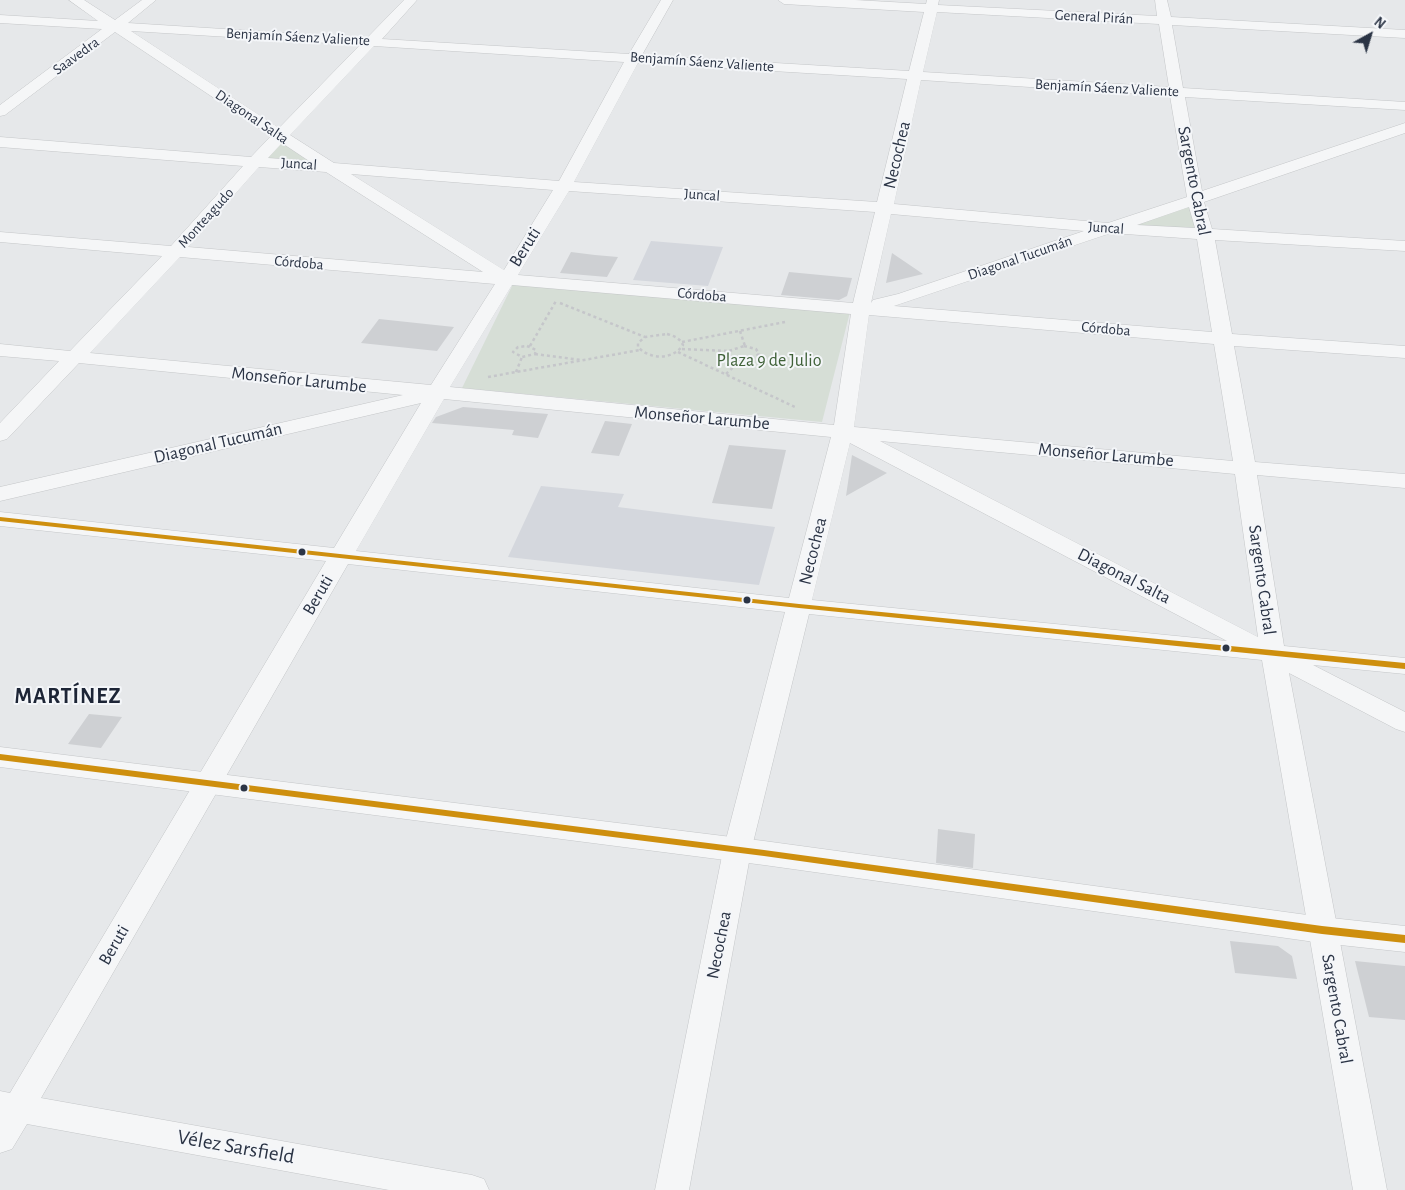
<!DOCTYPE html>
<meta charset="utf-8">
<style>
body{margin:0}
#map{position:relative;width:1405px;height:1190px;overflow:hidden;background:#e6e8ea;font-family:"Alegreya Sans",sans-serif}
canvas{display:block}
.north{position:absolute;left:1345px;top:10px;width:50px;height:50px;-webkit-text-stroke:4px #f4f6f9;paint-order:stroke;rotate:39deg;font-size:14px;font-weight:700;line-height:20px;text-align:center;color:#2b3445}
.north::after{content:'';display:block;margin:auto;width:18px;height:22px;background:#2b3445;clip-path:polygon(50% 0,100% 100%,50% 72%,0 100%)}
</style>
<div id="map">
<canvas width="1405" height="1190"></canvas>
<div class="north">N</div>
</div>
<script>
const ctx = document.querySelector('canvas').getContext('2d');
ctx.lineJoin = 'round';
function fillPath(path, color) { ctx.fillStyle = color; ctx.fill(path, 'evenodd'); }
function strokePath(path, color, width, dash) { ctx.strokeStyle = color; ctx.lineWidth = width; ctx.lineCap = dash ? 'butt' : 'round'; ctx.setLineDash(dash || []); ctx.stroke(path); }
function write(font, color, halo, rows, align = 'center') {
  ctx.font = font + ' "Alegreya Sans",sans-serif'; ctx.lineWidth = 4; ctx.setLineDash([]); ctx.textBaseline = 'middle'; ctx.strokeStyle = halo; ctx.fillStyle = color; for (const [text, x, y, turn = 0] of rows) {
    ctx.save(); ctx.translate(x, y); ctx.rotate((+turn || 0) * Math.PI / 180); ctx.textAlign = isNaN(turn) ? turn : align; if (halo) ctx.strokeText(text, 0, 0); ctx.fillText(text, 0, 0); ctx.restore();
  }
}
const built = new Path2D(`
 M651,241L723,247L708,286L633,280Z
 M541,486L624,494L618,507L775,527L759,585L508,557Z`);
const green = new Path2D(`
 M281,136L327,166L256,161Z
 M1195,198L1205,234L1106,228Z
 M513,284L850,312L822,422L462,388Z`);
const building = new Path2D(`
 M571,252L595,255L618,257L607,277L560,273Z
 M892,253L923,274L886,283Z
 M789,272L852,278L847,296L839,300L781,295Z
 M379,319L454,327L437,351L361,343Z
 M463,407L523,412L548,414L538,438L512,435L514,430L432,423L436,417Z
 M605,421L632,424L619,456L591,453Z
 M729,445L786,450L772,509L712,503Z
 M852,455L887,473L846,496Z
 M89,714L122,717L101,748L68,744Z
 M938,829L975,834L973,868L936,863Z
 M1230,941L1278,946L1292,956L1297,979L1235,973Z
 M1355,961L1405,966V1020L1369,1017Z`);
const path = new Path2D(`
 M560,303L645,337
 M740,331L745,346
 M667,334C674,336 680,338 683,345C673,360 650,360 638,347V343L645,337Z
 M682,342L785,322
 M527,346L536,350L535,354L522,357L513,352L518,347Z
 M530,346L556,301
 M744,346L756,349L759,354C750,361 741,360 730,356L729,351Z
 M682,349L729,351
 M678,352L795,407
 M535,354L581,360
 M516,372L522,357
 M726,374L741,360
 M488,377L640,350`);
const minor = new Path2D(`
 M69,0H84L115,20L142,0H156L128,23L367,38L404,0H417L382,39L629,54L661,0H673L642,55L909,71L924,12L784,4L778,0H855L926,4L927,0H939L938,5L1157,16L1155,0H1167L1171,17L1405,30V38L1172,25L1183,88L1405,102V110L1185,97L1202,191L1405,123V133L1204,202L1212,229L1405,241V251L1215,240L1232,334L1405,346V358L1234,346L1255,462L1405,474V488L1257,475L1284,646L1405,658V674L1313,665L1405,712V732L1396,729L1289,673L1387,1190H1353L1262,660L809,614L751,851L689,1190H655L723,851L785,612L348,564L41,1098L472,1175L484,1179L489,1190H389L27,1124L12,1149L0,1153V1091L10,1093L326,561L0,526V512L334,548L421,403L0,501V487L403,395L79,363L7,439L0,441V423L59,361L0,356V344L70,351L162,256L0,242V232L171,246L243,166L0,147V137L251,157L271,136L115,32L5,115L0,116V105L102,29L0,23V15L98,21ZM937,12L1159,24L1169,87L923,72ZM131,31L360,45L279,128ZM374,46L624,62L559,181L334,163L290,135ZM638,63L907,79L877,202L574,182ZM921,80L1170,96L1187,197L1108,223L894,204ZM282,143L309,161L268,158ZM259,167L326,172L483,272L188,247ZM351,174L553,190L504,270ZM569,191L875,212L853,303L518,275ZM1189,207L1195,228L1137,225ZM891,214L1084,231L898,294L873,300L871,303ZM1111,233L1197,239L1212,332L894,306ZM180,257L495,284L431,385L90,353ZM512,285L851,314L834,425L450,387ZM869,315L1214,344L1233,461L854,427ZM444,399L831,437L789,598L356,551ZM880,441L1235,474L1258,637ZM850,443L1227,641L812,600Z`);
const tertiary = new Path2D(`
 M0,747L764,841L1322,917L1405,926V952L1322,943L764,865L0,767Z`);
const bus1 = new Path2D(`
 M0,517L799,604L1405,663V669L799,608L0,521Z
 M0,754L764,850L1322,926L1405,935V943L1322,934L764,856L0,760Z`);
const markers = [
 [302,552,4.5,"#2b3445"],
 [747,600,4.5,"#2b3445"],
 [1226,648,4.5,"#2b3445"],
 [244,788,4.5,"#2b3445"]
];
const farStreetnames = [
 ["General Pirán",1094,17,3],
 ["Benjamín Sáenz Valiente",298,37,3],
 ["Saavedra",76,56,-36],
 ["Benjamín Sáenz Valiente",702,62,4],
 ["Benjamín Sáenz Valiente",1107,88,3],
 ["Diagonal Salta",252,117,34],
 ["Juncal",299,164,4],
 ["Juncal",702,195,4],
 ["Monteagudo",206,218,-48],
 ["Juncal",1106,228,4],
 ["Diagonal Tucumán",1020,258,-19],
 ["Córdoba",299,263,5],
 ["Córdoba",702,295,5],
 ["Córdoba",1106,329,5]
];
const streetNames = [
 ["Necochea",897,155,-77],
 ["Sargento Cabral",1194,181,79],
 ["Beruti",525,247,-58],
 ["Monseñor Larumbe",299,380,6],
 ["Monseñor Larumbe",702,418,5],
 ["Diagonal Tucumán",218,443,-13],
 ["Monseñor Larumbe",1106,455,5],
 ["Necochea",813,551,-76],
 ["Diagonal Salta",1124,576,27],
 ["Sargento Cabral",1262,580,82],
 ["Beruti",318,595,-60],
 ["Beruti",114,945,-60],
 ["Necochea",719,945,-79],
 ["Sargento Cabral",1337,1009,80]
];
const parkNames = [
 ["Plaza 9 de Julio",769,361]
];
const nearStreetnames = [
 ["Vélez Sarsfield",236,1147,10]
];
const districtNames = [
 ["MARTÍNEZ",68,696]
];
fillPath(built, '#d4d7dd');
fillPath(green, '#d6ded6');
fillPath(building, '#ced0d3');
strokePath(minor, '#c4c6c8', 1);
strokePath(tertiary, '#c4c6c8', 1);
strokePath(path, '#c5c6ca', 2.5, [3, 3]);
fillPath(minor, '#f5f6f7');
fillPath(tertiary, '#f5f6f7');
fillPath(bus1, '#ce8f0e');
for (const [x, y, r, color] of markers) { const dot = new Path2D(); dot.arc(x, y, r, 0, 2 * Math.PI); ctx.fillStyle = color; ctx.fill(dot); strokePath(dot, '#f4f6f9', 2); }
write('15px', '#2b3445', '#f4f6f9', farStreetnames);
write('18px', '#2b3445', '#f4f6f9', streetNames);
write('18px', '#3f6138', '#f4f6f9', parkNames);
write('21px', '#2b3445', '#f4f6f9', nearStreetnames);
ctx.letterSpacing = '1px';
write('bold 22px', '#1d2536', '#f4f6f9', districtNames);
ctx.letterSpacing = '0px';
</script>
